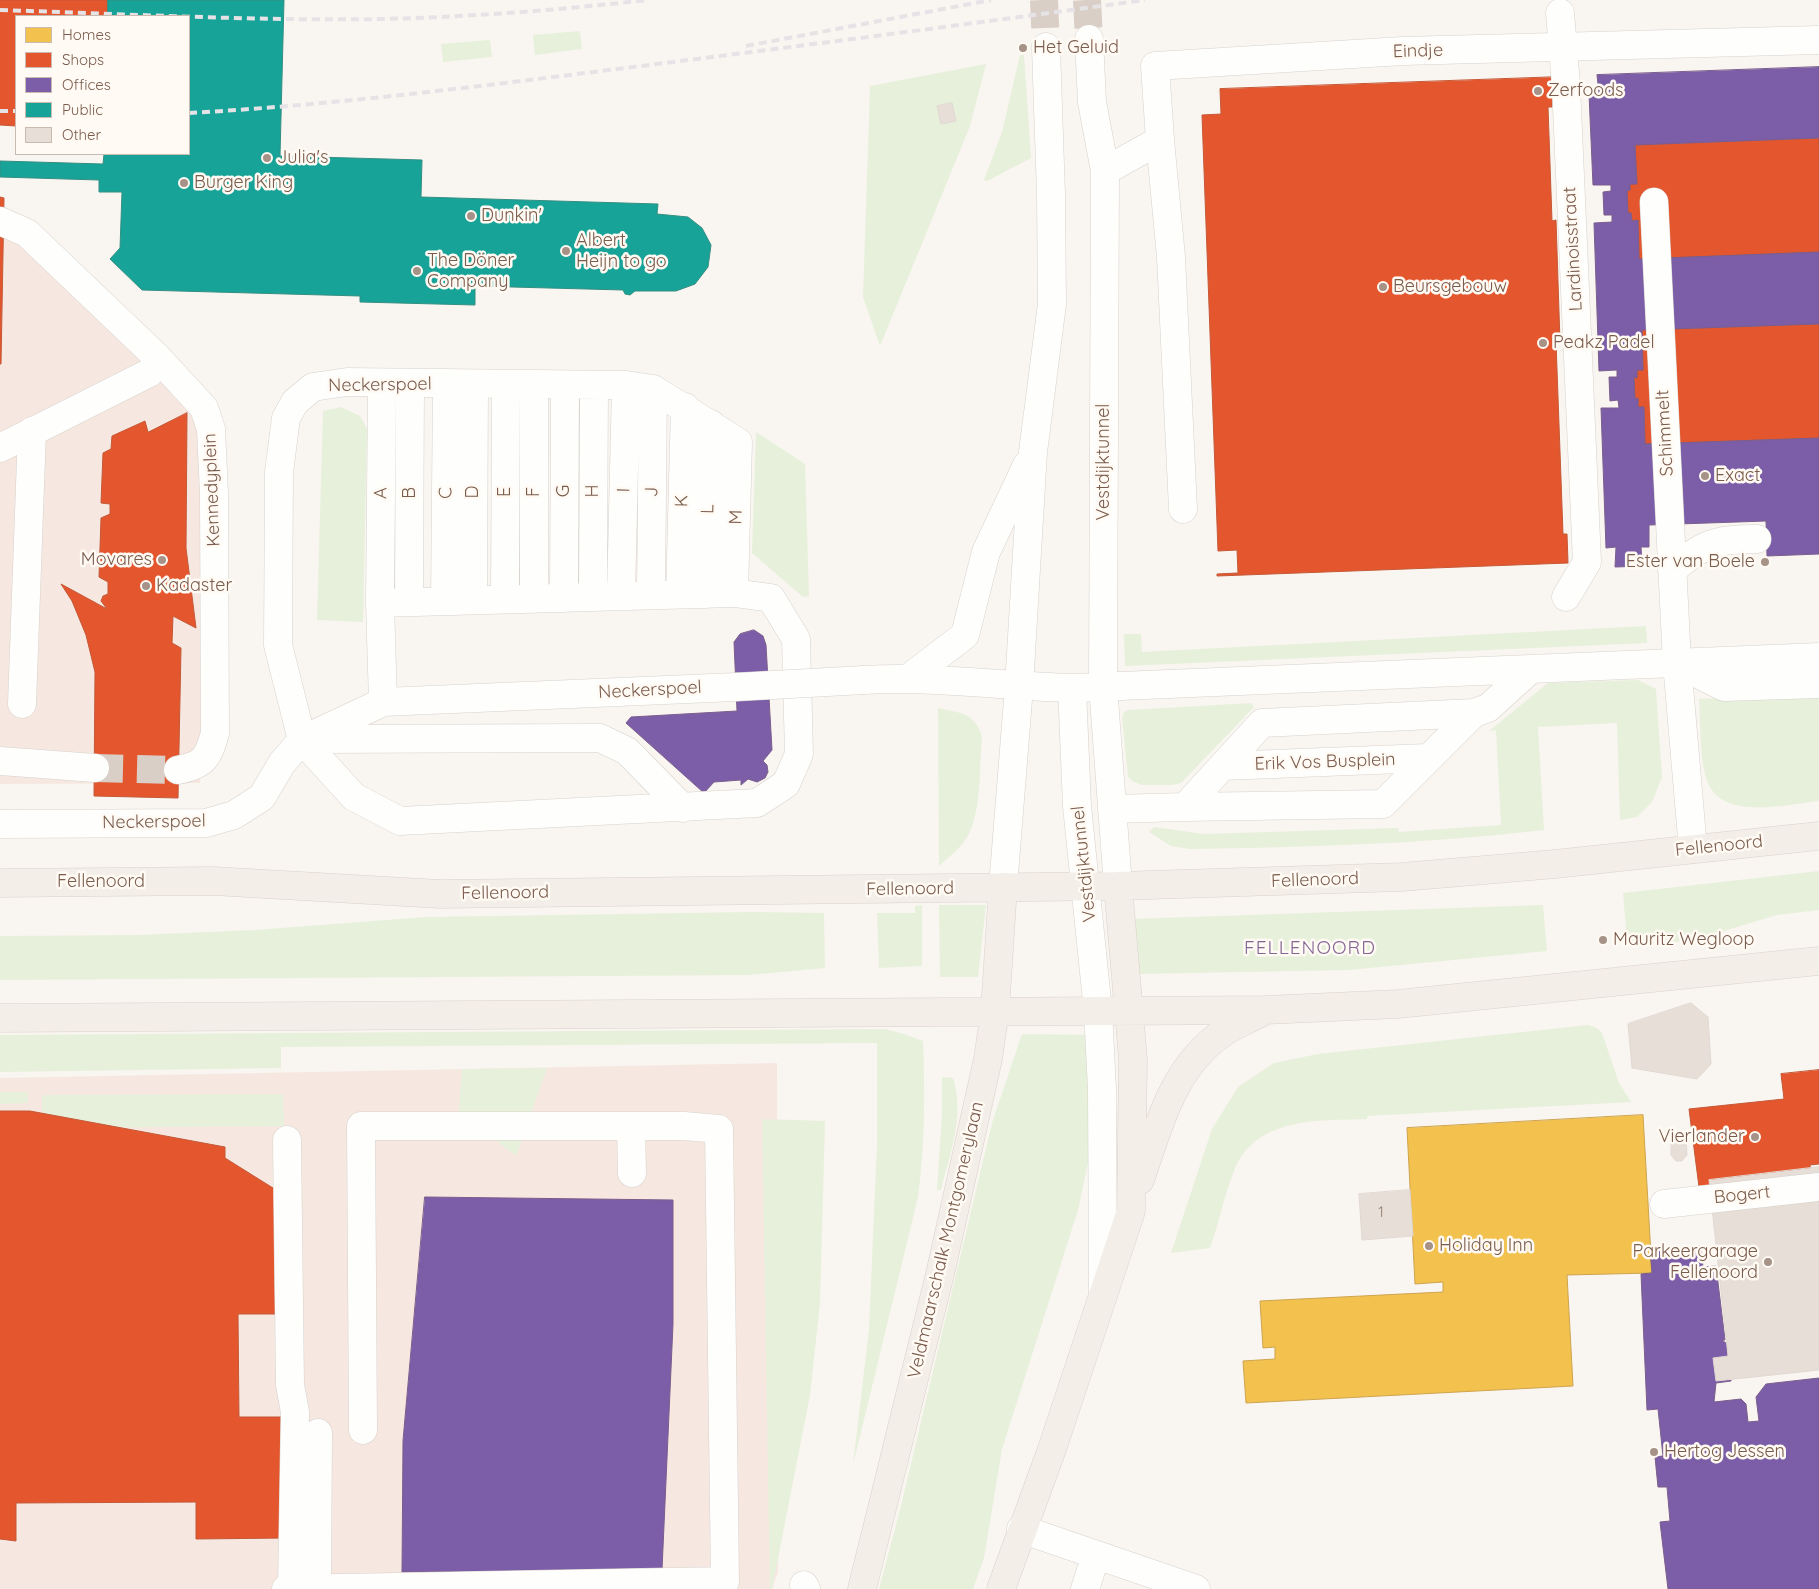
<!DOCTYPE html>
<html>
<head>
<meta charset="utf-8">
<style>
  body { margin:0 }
  #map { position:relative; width:1819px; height:1589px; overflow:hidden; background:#f9f5f0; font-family:Quicksand,sans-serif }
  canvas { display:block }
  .legend { position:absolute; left:15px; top:15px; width:175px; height:140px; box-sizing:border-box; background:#fffaf3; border:1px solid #cabbb1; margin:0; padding:6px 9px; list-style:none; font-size:15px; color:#7a5c4d }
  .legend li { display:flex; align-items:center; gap:10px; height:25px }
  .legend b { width:25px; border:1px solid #cabbb1 }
</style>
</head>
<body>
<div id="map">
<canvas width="1819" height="1589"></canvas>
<ul class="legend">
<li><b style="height:14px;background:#f2c14e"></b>Homes</li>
<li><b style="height:14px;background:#e4572e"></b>Shops</li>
<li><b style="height:14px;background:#7b5ea7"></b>Offices</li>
<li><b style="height:14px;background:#17a398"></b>Public</li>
<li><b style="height:14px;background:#e6ded7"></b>Other</li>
</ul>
</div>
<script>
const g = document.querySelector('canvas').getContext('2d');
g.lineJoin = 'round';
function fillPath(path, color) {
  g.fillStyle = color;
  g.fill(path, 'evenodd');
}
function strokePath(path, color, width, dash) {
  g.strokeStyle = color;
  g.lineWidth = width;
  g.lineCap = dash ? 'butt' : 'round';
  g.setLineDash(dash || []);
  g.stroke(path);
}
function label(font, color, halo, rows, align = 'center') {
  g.font = font + ' Quicksand,sans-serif';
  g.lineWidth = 5;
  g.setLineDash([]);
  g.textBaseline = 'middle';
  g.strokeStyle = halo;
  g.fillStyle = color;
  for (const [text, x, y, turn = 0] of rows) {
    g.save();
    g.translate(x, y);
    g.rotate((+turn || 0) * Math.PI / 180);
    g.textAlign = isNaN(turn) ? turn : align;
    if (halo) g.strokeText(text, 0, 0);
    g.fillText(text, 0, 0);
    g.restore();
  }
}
fillPath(new Path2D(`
  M 0,226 L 197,411 L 206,485 L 200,783 L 0,784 Z
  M 777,1063 L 778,1572 L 772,1589 L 0,1589 L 0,1078 Z`), '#f6e8e1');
fillPath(new Path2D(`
  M 580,31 L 582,49 L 535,55 L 533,35 Z
  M 490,40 L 492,57 L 443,62 L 441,44 Z
  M 1020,55 L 1024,55 L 1031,158 L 987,181 L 984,180 L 1002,132 Z
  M 986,64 L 970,126 L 880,346 L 863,297 L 870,86 Z
  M 341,407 L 360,416 L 367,429 L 363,622 L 317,620 L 323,411 Z
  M 756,432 L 805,464 L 809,596 L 803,597 L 752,553 Z
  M 1646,626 L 1647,643 L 1125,666 L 1124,634 L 1141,634 L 1142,652 Z
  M 1638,680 L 1656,689 L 1662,777 L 1652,802 L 1637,817 L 1620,820 L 1617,723 L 1538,727 L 1544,830 C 1426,844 1308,847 1190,849 L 1171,846 L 1149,832 L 1154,827 L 1204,834 L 1398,828 L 1399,832 L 1501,825 L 1496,730 L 1489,731 L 1548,683 Z
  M 1819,695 L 1819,801 C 1788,804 1724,821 1708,783 C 1699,761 1701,723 1699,699 Z
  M 1251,703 L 1254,707 L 1181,783 L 1172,785 L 1142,785 L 1132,781 L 1128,776 L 1122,718 L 1124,712 L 1128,710 Z
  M 938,708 C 960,713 975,712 982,737 C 979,767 982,806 969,834 C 962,847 950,856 939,866 Z
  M 1819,871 L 1819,910 L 1777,915 L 1700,938 L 1659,945 L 1658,938 L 1627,941 L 1623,893 Z
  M 922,905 L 922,966 L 879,968 L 877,913 L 915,913 L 915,906 Z
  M 939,905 L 986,905 L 978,977 L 940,977 Z
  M 1543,905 L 1547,951 L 1349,970 L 1137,974 L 1131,919 Z
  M 753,912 L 824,913 L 825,968 L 749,975 L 0,980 L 0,936 L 138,935 L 255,930 L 426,917 Z
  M 1588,1025 L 1597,1028 L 1602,1033 L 1619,1083 L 1631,1102 L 1367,1116 L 1367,1119 C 1318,1121 1256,1116 1234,1171 C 1224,1196 1219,1223 1210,1248 L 1171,1253 L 1212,1129 L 1238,1087 L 1274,1063 L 1318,1054 Z
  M 885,1029 L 904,1034 L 923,1041 C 925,1094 925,1144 918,1197 L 853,1465 L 869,1329 L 877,1144 L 877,1043 L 281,1047 L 281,1068 L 0,1072 L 0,1035 Z
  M 1022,1034 L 1094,1035 L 1090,1153 L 1078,1210 L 1002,1449 L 984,1558 L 973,1589 L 879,1589 L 900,1510 L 992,1123 Z
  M 547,1068 L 516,1156 L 459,1111 L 462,1069 Z
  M 942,1077 L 953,1078 C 965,1116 950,1153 941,1190 L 937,1190 L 942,1114 Z
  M 0,1092 L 28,1092 L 28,1103 L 0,1104 Z
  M 283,1094 L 284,1126 L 42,1128 L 42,1095 Z
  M 762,1119 L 825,1121 L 820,1303 L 810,1395 L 772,1589 L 770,1589 Z`), '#e7f0db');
const homes = new Path2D(`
  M 1643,1115 L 1652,1273 L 1567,1275 L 1573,1386 L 1246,1403 L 1243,1361 L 1275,1359 L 1275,1347 L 1263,1348 L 1260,1301 L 1443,1292 L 1443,1282 L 1415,1284 L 1407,1128 Z`);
fillPath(homes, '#f2c14e');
strokePath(homes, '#cea34e', 1);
const shops = new Path2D(`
  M 0,0 L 108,0 L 108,16 L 16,16 L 16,126 L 0,125 Z
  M 1560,77 L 1560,103 L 1552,103 L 1552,107 L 1548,107 L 1552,221 L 1556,220 L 1560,342 L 1556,342 L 1563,534 L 1567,534 L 1568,563 L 1217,576 L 1217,574 L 1238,573 L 1237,550 L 1218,551 L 1202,115 L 1221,114 L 1220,89 Z
  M 1819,138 L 1819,252 L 1639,259 L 1638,220 L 1632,221 L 1631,213 L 1628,213 L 1627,191 L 1630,190 L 1630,184 L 1637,184 L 1635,145 Z
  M 0,197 L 4,198 L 1,364 L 0,364 Z
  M 1819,324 L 1819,438 L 1645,444 L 1644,407 L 1638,407 L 1638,398 L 1635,399 L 1634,377 L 1637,378 L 1637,370 L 1643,370 L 1642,330 Z
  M 187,413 L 186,548 L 196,628 L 173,616 L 172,643 L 181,648 L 178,798 L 94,796 L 95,672 L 86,635 L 72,601 L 61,584 L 107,609 L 101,601 L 103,596 L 108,594 L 108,582 L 99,577 L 101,518 L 110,514 L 110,504 L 101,503 L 103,453 L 111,449 L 112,436 L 145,421 L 148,432 Z
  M 1819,1070 L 1819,1164 L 1810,1165 L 1811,1175 L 1699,1187 L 1689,1109 L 1784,1099 L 1781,1074 Z
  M 0,1111 L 30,1111 L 225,1147 L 225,1158 L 273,1188 L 276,1188 L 283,1314 L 238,1314 L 239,1417 L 284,1417 L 285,1538 L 196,1539 L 196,1502 L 16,1503 L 16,1541 L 0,1539 Z`);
fillPath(shops, '#e4572e');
strokePath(shops, '#c45837', 1);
const offices = new Path2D(`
  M 1819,67 L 1819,138 L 1635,145 L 1637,184 L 1630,184 L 1630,190 L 1627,191 L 1628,213 L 1631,213 L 1632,221 L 1638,220 L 1639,259 L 1819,252 L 1819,324 L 1642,330 L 1643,370 L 1637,370 L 1637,378 L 1634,377 L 1635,399 L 1638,398 L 1638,407 L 1644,407 L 1645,444 L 1819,438 L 1819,554 L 1767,556 L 1766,521 L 1649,525 L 1649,547 L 1641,547 L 1642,563 L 1644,563 L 1644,566 L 1615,567 L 1616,547 L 1606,548 L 1601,408 L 1619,408 L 1618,400 L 1610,401 L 1609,377 L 1617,377 L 1617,370 L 1599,371 L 1594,223 L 1612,222 L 1612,215 L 1604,215 L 1603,192 L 1611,191 L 1611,185 L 1593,185 L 1589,94 L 1599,93 L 1597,75 Z
  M 754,630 L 763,636 L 766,645 L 772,750 L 763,761 L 767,765 L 768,772 L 765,778 L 757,782 L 748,779 L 741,785 L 741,780 L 714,782 L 704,793 L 626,723 L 631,717 L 737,711 L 734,642 L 740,634 Z
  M 425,1197 L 673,1200 L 673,1324 L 662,1570 L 402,1572 L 403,1441 Z
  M 1701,1246 L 1703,1267 L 1716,1266 L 1725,1340 L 1722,1340 L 1727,1344 L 1731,1381 L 1716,1383 L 1714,1402 L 1741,1399 L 1746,1404 L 1748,1422 L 1759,1421 L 1756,1397 L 1766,1384 L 1819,1378 L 1819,1589 L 1668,1589 L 1660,1522 L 1670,1521 L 1667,1487 L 1658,1487 L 1655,1457 L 1663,1456 L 1658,1409 L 1647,1410 L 1641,1274 L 1652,1273 L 1650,1251 Z`);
fillPath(offices, '#7b5ea7');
strokePath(offices, '#7b5d8c', 1);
const public = new Path2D(`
  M 108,0 L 284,0 L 280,156 L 422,160 L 421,197 L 658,204 L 657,214 L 688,217 L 702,228 L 711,245 L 708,267 L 695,284 L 676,291 L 635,291 L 630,295 L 625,294 L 623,290 L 475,286 L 475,305 L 360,302 L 360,296 L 142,290 L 110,259 L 120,248 L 122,192 L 99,192 L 99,180 L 0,177 L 0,161 L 103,164 L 104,154 L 189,154 L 189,16 L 108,16 Z`);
fillPath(public, '#17a398');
strokePath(public, '#358e82', 1);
const building = new Path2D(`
  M 952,103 L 956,121 L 941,124 L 937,106 Z
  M 1691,1003 L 1708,1017 L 1711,1064 L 1697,1079 L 1632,1068 L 1628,1024 Z
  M 1686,1136 L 1687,1155 L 1682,1161 L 1676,1161 L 1671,1155 L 1671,1142 L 1676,1137 Z
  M 1819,1167 L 1819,1370 L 1716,1381 L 1713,1358 L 1728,1356 L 1709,1180 Z
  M 1410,1190 L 1413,1236 L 1362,1240 L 1359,1194 Z`);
fillPath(building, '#e6ded7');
strokePath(building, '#e2d8d2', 1);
strokePath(new Path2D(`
  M 1044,0 L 1046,47
  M 1087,0 L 1089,39
  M 95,768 L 178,770`), '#d9cfc7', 28, [28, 14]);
const minor = new Path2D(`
  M 1560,13 L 1566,85 L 1587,562 L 1566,597
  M 1089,39 L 1092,102 L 1105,171 L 1103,686 L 1118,886
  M 1160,140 L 1171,257 L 1183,509
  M 1105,171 L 1160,140 L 1155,66 L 1403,51 L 1819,40
  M 1654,202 L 1677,663 L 1693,849
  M 0,221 L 27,233 L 158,358 L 204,408 L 211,429 L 214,493 L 215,733 C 208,758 204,765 178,770
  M 382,384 L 380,603 L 383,702
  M 0,448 L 149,373
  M 1672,570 C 1705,543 1714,539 1757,539
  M 680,594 L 685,407
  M 706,594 L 711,424
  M 651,595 L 653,389
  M 621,596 L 626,385
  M 593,597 L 594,385
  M 564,598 L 565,385
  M 505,599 L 506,385
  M 534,599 L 534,385
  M 473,600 L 474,385
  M 445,601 L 447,384
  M 409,602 L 410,384
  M 380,603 L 734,593 L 771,598 L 796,639 L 799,754 L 786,784 L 757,803 L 400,821 L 354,797 L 302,740 L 278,645 L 279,472 L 286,418 L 295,402 L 313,387 L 347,382 L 626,385 L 653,389 L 738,442 L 734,593
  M 1678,664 L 1724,687 L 1819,684
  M 910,677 L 965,635 L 986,552 L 1027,465
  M 864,680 C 933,676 1002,686 1072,688 L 1819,657
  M 1072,688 L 1077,806 L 1098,1011 L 1102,1089 L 1103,1290
  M 22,704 L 32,431
  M 311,739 L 600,738 L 627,751 L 683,808
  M 0,761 L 95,768
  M 1223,766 L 1427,758
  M 1185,807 L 1383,804 L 1474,713
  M 1112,809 L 1185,807 L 1262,723 L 1474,713 L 1488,708 L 1531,669
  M 0,824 L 206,823 L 234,815 L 262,797 L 282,763 L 302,740 L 383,702 L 736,687
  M 1003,887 L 1019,687 L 1033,452 L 1052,304 L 1051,195 L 1046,47
  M 631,1126 L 632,1173
  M 287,1140 L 290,1385 L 295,1412 L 292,1589
  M 1664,1204 L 1819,1187
  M 363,1430 L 361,1126 L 684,1126 L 719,1129 L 725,1581 L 722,1589
  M 1021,1529 L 1196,1589
  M 804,1585 L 806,1589
  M 286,1589 L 725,1581
  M 317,1589 L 318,1433
  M 1085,1589 L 1096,1555`);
const major = new Path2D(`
  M 0,883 L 213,881 L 440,894 L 1118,886 L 1402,877 L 1555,864 L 1819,836
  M 0,1018 L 1265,1010 L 1398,1004 L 1819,961
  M 1140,1180 C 1159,1125 1173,1066 1224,1032 C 1236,1024 1250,1019 1262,1012
  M 862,1589 L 940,1274 L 988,1059 L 995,1011 L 1003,887
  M 1001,1589 L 1052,1449 L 1131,1211 L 1133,1059 L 1118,886`);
strokePath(minor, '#d7d1cb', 29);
strokePath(major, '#dad1cc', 29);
strokePath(minor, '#fefefd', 28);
strokePath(major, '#f3eee8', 28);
strokePath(new Path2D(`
  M 0,10 C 127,14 255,21 382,19 C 471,17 559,10 647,0
  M 746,46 L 991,0
  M 0,111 L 16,111
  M 189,113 C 333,105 474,87 617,69 C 793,47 969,24 1145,0`), '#e6e3e7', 4, [8, 5]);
const minorBridge = new Path2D(`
  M 736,687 L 864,680`);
strokePath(minorBridge, '#d7d1cb', 29, []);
strokePath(minorBridge, '#fefefd', 28);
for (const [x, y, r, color] of [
  [1023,48,5,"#a69286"],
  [1538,91,5,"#a69286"],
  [267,158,5,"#a69286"],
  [184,183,5,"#a69286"],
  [471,216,5,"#a69286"],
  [566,251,5,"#a69286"],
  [417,271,5,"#a69286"],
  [1383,287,5,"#a69286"],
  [1543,343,5,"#a69286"],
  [1705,476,5,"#a69286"],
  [162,560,5,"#a69286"],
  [1765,562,5,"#a69286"],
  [146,586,5,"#a69286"],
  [1603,940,5,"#a69286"],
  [1755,1137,5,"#a69286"],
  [1429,1246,5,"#a69286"],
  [1768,1262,5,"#a69286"],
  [1654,1452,5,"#a69286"]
]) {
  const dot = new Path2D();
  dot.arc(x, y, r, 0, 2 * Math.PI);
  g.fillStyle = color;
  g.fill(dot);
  strokePath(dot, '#fffaf3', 2);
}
label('15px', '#977e72', null, [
  ["1",1381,1212]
]);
label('18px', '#7a5c4d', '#fffaf3', [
  ["Het Geluid",1033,48],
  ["Zerfoods",1548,91],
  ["Julia's",277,158],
  ["Burger King",194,183],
  ["Dunkin'",481,216],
  ["Albert",576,241],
  ["Heijn to go",576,262],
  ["The Döner",427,261],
  ["Company",427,282],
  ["Beursgebouw",1393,287],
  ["Peakz Padel",1553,343],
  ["Exact",1715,476],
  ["Movares",152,560,"right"],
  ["Ester van Boele",1755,562,"right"],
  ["Kadaster",156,586],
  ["Mauritz Wegloop",1613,940],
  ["Vierlander",1745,1137,"right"],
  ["Holiday Inn",1439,1246],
  ["Parkeergarage",1758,1252,"right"],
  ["Fellenoord",1758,1273,"right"],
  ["Hertog Jessen",1664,1452]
], 'left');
label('18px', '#7a5c4d', '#fffaf3', [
  ["Eindje",1418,51,-2],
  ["Lardinoisstraat",1573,249,-93],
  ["Neckerspoel",380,385,-1],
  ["Schimmelt",1665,433,-93],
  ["Vestdijktunnel",1104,462,-90],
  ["Kennedyplein",212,490,-92],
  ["I",624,490,-88],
  ["G",564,491,-90],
  ["H",593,491,-90],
  ["D",473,492,-90],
  ["E",505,492,-90],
  ["F",534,492,-90],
  ["J",652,492,-89],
  ["A",381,493,-89],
  ["B",410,493,-90],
  ["C",446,493,-89],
  ["K",682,501,-89],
  ["L",708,509,-89],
  ["M",736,517,-88],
  ["Neckerspoel",650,690,-3],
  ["Erik Vos Busplein",1325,762,-2],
  ["Neckerspoel",154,822,-1],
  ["Fellenoord",1719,846,-6],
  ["Vestdijktunnel",1084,864,-96],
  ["Fellenoord",1315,880,-2],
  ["Fellenoord",101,882],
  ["Fellenoord",910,889,-1],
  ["Fellenoord",505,893,-1],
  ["Bogert",1742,1195,-6],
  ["Veldmaarschalk Montgomerylaan",946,1240,-77]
]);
g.letterSpacing = '1px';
label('19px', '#846695', '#fffaf3', [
  ["FELLENOORD",1310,948]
]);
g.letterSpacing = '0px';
</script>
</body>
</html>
